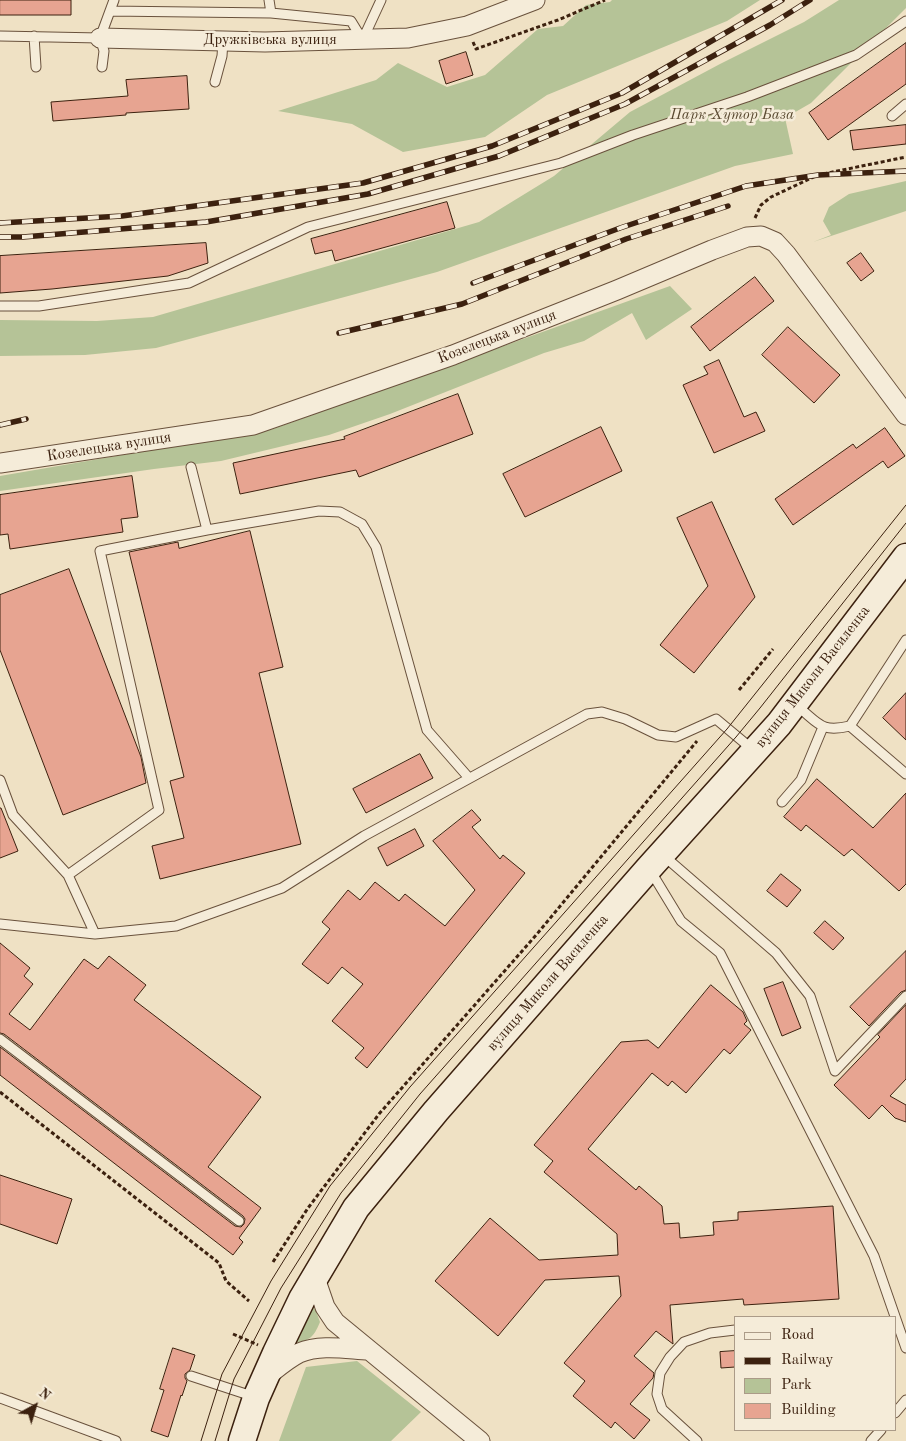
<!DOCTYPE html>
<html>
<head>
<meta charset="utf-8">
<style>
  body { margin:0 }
  #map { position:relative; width:906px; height:1441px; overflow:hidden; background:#efe1c4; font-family:"Old Standard TT",serif }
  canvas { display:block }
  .legend { position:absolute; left:734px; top:1316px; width:162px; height:115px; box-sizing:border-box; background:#f5ecd9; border:1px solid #ab9b88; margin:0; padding:6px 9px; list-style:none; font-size:15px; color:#3c210f }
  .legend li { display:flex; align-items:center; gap:10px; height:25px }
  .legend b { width:25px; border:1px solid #ab9b88 }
  .north { position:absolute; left:10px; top:1381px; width:50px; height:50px; -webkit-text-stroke:4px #f5ecd9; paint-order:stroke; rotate:39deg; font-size:14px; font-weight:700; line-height:20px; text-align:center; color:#3c210f }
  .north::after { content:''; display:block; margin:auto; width:18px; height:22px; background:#3c210f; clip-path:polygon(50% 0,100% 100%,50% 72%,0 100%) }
</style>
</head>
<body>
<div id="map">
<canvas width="906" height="1441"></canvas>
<ul class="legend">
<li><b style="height:6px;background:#f5ecd9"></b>Road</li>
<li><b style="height:6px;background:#3c210f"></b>Railway</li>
<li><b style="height:14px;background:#b5c397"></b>Park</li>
<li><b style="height:14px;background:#e7a491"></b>Building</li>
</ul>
<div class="north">N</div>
</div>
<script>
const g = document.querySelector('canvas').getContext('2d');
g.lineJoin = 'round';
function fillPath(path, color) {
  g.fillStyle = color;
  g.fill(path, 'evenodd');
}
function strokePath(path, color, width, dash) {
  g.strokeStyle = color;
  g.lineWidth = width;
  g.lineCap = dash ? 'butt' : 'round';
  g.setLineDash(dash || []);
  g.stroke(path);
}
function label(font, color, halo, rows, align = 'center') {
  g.font = font + ' "Old Standard TT",serif';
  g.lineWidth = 5;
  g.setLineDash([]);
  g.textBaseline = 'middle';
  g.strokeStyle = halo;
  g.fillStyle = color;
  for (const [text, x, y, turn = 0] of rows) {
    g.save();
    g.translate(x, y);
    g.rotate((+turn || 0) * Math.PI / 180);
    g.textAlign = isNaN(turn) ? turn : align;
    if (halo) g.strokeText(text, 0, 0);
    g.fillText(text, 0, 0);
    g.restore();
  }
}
fillPath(new Path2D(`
  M 612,0 L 760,0 L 727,21 L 547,95 L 485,137 L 403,152 L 352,124 L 278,111 L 376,80 L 398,63 L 447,87 L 485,75 L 538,29 L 563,26 L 586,5 L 610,2 Z
  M 839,0 L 906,0 L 906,8 L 811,103 L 785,118 L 793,154 L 735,166 L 437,272 L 156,348 L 85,355 L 0,356 L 0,320 L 97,321 L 153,317 L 479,222 L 554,176 L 630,112 L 720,64 L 804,22 Z
  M 906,181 L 906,211 L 813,242 L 831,235 L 823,221 L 829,207 L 849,194 Z
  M 670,286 L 692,309 L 646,340 L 632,313 L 584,341 L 544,353 L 390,414 L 329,435 L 221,461 L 154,469 L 0,491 L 0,476 L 273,429 Z
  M 310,1304 L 316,1311 L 320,1322 C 313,1339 309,1341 291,1343 Z
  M 357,1361 L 421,1412 L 391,1441 L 279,1441 L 306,1367 Z`), '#b5c397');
const building = new Path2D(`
  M 0,0 L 71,0 L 71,15 L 0,15 Z
  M 906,43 L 906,84 L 828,140 L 809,113 Z
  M 466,52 L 473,75 L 446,84 L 439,61 Z
  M 187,76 L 189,109 L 126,113 L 126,115 L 53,121 L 51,102 L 128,96 L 126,80 Z
  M 906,125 L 906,144 L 853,150 L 850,131 Z
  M 447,202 L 455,228 L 335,261 L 332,250 L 315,254 L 311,239 Z
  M 206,243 L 208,263 L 168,276 L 52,289 L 0,293 L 0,256 Z
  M 861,253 L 874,271 L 861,281 L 847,263 Z
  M 755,277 L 774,301 L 710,351 L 691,327 Z
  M 788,327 L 840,375 L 814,403 L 762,355 Z
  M 719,360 L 744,417 L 756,412 L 765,431 L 714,453 L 683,385 L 708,374 L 704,367 Z
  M 458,394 L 473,434 L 359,477 L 356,470 L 240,494 L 233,463 L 345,439 L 344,437 Z
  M 601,427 L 622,471 L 525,517 L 503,474 Z
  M 885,428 L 905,456 L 888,468 L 883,461 L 793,525 L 775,499 L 853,444 L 856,448 Z
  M 132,476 L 138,517 L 121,519 L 123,532 L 10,549 L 8,534 L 0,535 L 0,495 Z
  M 712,502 L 755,597 L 694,673 L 660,645 L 708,586 L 677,518 Z
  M 250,531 L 283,667 L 259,673 L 301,844 L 160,879 L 152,846 L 184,838 L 170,781 L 184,777 L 129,552 L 178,542 L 179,548 Z
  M 69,569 L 141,757 L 146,783 L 63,815 L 0,650 L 0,595 Z
  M 906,693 L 906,740 L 883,718 Z
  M 420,754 L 433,778 L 366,813 L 353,789 Z
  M 817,779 L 873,828 L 906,793 L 906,884 L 899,891 L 852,849 L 844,856 L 806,825 L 801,831 L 784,817 Z
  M 0,808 L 1,808 L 18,851 L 0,858 Z
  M 472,810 L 481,820 L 472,827 L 500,859 L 503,855 L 525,873 L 367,1068 L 355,1058 L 364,1048 L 332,1021 L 363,984 L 342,967 L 328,984 L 302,964 L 330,929 L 322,922 L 348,890 L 360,900 L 375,882 L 399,901 L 405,894 L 445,926 L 475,890 L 433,841 Z
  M 415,829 L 424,846 L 387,866 L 378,848 Z
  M 781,874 L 801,890 L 787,907 L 767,891 Z
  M 825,921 L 844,938 L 833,950 L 814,933 Z
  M 0,943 L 30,968 L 24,976 L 33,984 L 9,1014 L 30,1030 L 84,959 L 98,969 L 109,956 L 146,985 L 134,1000 L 261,1097 L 208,1167 L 261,1208 L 239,1238 L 243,1242 L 233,1255 L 0,1075 L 0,1047 L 235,1226 L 241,1227 L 244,1224 L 245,1219 L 243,1216 L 4,1034 L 0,1033 Z
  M 906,951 L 906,990 L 901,992 L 869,1026 L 850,1007 Z
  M 783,982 L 801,1028 L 782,1036 L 764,989 Z
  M 711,985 L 743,1012 L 747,1021 L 744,1024 L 751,1030 L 730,1054 L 724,1049 L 686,1093 L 672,1081 L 668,1086 L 652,1073 L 588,1149 L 636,1190 L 639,1186 L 662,1206 L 664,1224 L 679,1223 L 680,1238 L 714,1235 L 713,1222 L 738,1220 L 738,1212 L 833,1206 L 839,1299 L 744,1305 L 743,1299 L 670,1305 L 673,1344 L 656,1331 L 634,1356 L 654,1373 L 653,1378 L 630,1404 L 650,1420 L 634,1439 L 615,1422 L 611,1428 L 573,1396 L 585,1381 L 564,1363 L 621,1296 L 619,1276 L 545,1280 L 498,1336 L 435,1281 L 490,1218 L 539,1260 L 618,1255 L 617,1234 L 544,1172 L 553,1161 L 534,1145 L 621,1042 L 648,1040 L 658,1048 Z
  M 906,1005 L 906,1079 L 890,1096 L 906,1105 L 906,1122 L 895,1118 L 882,1105 L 869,1119 L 834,1085 L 880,1037 L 878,1035 Z
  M 0,1175 L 72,1199 L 57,1244 L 0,1224 Z
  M 173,1348 L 195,1355 L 190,1370 L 185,1374 L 185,1378 L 187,1381 L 182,1396 L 181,1395 L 168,1437 L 151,1431 L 164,1390 L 160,1389 Z
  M 735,1351 L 735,1367 L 721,1368 L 720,1352 Z`);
fillPath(building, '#e7a491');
strokePath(building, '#3c210f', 1);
const service = new Path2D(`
  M 269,0 L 271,13
  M 110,11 L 271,13 L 351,21 L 362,39
  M 0,36 L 100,38
  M 34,36 L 36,67
  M 363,39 L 381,0
  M 102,67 L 104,51 L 100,38 L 114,0
  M 215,82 L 222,56 L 223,41
  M 892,116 L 906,104
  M 0,306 L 39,306 L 189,283 L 308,227 L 561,163 L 633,135 L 747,97 L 856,55 L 906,21
  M 191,467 L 207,530
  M 797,706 C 819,723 820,733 850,726 L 906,640
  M 850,726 L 906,774
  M 0,780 L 13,815 L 68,875 L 95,934
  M 782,802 L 801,780 L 823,727
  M 664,856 L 776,953 L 810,996 L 835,1071 L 906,996
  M 650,870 L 681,921 L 720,953 L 874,1256 L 906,1348
  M 68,875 L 159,810 L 100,551 L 207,530 L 319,511 L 340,512 L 362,524 L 376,547 L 427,730 L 469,778
  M 0,924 L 95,934 L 176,926 L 282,888 L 364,836 L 587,714 L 602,712 L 625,719 L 658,735 L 676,737 L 716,719 L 752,749
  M 0,1039 L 239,1221
  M 191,1376 L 255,1397
  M 0,1398 L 116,1441
  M 895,1413 L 906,1400
  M 697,1441 L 662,1409 L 657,1394 L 660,1373 L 670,1357 L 684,1342 L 710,1333 L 735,1330
  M 871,1441 L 881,1430`);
const minor = new Path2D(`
  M 100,38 L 265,42 L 408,38 L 467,26 L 535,0
  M 0,463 L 253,425 L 453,355 L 617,290 L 712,250 L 747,237 L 761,236 L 775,242 L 786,254 L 906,415
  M 315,1278 L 325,1307 L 335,1322 L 480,1441
  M 267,1376 C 277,1368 287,1359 299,1353 C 321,1344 346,1349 369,1350`);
const secondary = new Path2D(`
  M 242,1441 L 256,1398 L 276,1353 L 302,1299 L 356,1208 L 436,1111 L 649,868 L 779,724 L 906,557`);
strokePath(service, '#69513c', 11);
strokePath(minor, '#69513c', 21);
strokePath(secondary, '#3c210f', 29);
strokePath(new Path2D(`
  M 473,42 L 476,49 L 558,20 L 605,0
  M 755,218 L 761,205 L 771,197 L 818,175 L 906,157
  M 739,690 L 773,649
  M 0,1092 L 219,1263 L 226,1281 L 249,1301
  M 273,1262 L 308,1208 L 379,1114 L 537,934 L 697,741
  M 233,1334 L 258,1345`), '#3c210f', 3, [4, 2.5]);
strokePath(service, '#f5ecd9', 9);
strokePath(minor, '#f5ecd9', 19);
strokePath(secondary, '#f5ecd9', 26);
strokePath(new Path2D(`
  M 201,1441 L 222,1374 L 271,1281 L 330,1186 L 410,1087 L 727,729 L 906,505
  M 215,1441 L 234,1379 L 281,1288 L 341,1193 L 420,1094 L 736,737 L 760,708 L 906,523`), '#3c210f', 1);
const rail = new Path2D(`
  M 0,223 L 122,216 L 363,183 L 492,146 L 622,93 L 782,0
  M 0,237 L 23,237 L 206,222 L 368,194 L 499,156 L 625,104 L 770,25 L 810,0
  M 473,283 L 620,228 L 746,186 L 818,175 L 906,171
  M 339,333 L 462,304 L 626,239 L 728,206
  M 0,425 L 26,419`);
strokePath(rail, '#3c210f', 5.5);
strokePath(rail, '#f5ecd9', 4, [11]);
label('15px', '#3c210f', '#f5ecd9', [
  ["Дружківська вулиця",270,40],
  ["Козелецька вулиця",497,337,-21],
  ["Козелецька вулиця",109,447,-9],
  ["вулиця Миколи Василенка",813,677,-52],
  ["вулиця Миколи Василенка",548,983,-49]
]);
label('italic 15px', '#5a4a31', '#f5ecd9', [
  ["Парк Хутор База",732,115]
]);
</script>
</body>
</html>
